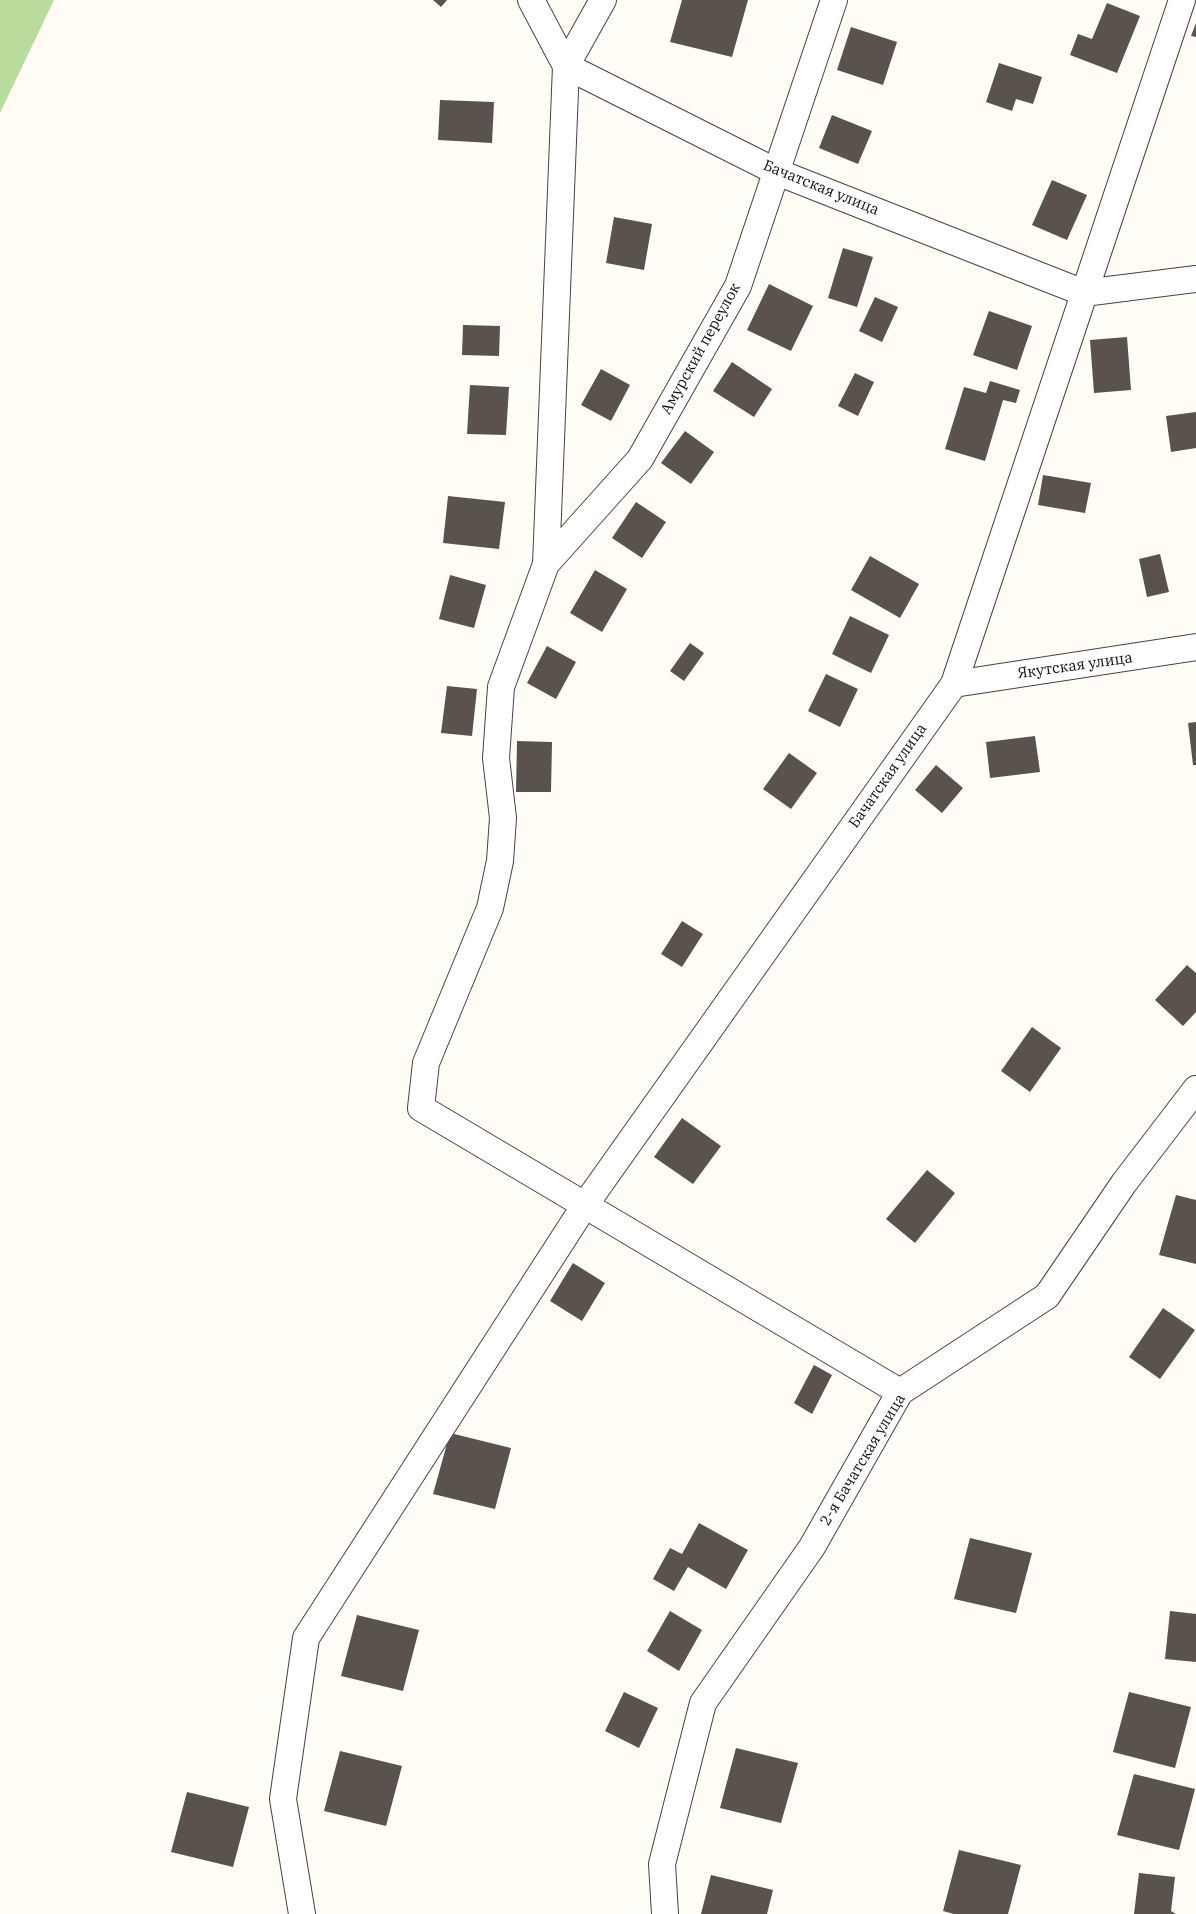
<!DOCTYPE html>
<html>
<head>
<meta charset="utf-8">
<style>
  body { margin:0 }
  canvas { display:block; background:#fffdf5 }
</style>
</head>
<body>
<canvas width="1196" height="1914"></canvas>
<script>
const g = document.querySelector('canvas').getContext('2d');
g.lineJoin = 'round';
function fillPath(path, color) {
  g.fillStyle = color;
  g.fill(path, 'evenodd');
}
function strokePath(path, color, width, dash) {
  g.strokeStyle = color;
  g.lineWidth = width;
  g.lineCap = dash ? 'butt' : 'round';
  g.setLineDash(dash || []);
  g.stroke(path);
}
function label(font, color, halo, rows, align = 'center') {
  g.font = font + ' "IBM Plex Serif",serif';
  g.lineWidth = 6;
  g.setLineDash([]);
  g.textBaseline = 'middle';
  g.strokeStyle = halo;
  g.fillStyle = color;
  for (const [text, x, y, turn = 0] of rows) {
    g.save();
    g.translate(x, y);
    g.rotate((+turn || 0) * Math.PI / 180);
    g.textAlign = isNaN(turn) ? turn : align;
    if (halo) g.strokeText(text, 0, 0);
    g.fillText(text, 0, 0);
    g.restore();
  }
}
fillPath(new Path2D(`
  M 0,0 L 54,0 L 0,113 Z`), '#b9dc9c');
fillPath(new Path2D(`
  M 433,0 L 447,0 L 441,7 Z
  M 682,0 L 748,0 L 732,57 L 670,42 Z
  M 1107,3 L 1140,16 L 1117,73 L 1070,55 L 1078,34 L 1092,39 Z
  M 1196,23 L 1196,37 L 1191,36 Z
  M 851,27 L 897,42 L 883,85 L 837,70 Z
  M 999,63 L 1042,77 L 1033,104 L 1016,99 L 1012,111 L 986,102 Z
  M 440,100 L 494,102 L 492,143 L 438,140 Z
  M 832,115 L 872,131 L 858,164 L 819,148 Z
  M 1052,180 L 1087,195 L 1067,240 L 1032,225 Z
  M 614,217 L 652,224 L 644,270 L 606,263 Z
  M 843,248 L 873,257 L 857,307 L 828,298 Z
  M 769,284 L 813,306 L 791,351 L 747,330 Z
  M 875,297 L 898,307 L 882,342 L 859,331 Z
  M 989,311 L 1032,326 L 1017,370 L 973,355 Z
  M 463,325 L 500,326 L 499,356 L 462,355 Z
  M 1127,337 L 1131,390 L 1094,393 L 1090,340 Z
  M 732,362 L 772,389 L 754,417 L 713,391 Z
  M 601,369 L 630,385 L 611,421 L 581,405 Z
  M 855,373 L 874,382 L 858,416 L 838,406 Z
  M 990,381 L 1020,390 L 1016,403 L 1003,400 L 985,461 L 945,449 L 964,387 L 986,393 Z
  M 470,385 L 509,387 L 506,435 L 467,434 Z
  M 1196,412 L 1196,448 L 1171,452 L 1166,416 Z
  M 685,431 L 714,452 L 691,484 L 661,463 Z
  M 1043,475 L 1091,483 L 1085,513 L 1038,505 Z
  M 448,496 L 505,502 L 499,549 L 443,543 Z
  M 636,502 L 666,522 L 642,558 L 612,538 Z
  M 1160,554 L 1169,592 L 1147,597 L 1139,559 Z
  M 870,556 L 919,584 L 900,618 L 851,590 Z
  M 595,570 L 627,589 L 602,632 L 570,613 Z
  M 450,575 L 486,585 L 474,628 L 439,619 Z
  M 850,616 L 889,635 L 871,673 L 832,654 Z
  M 690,643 L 704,653 L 684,681 L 670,671 Z
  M 547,646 L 576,662 L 556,699 L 527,683 Z
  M 826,674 L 858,689 L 840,727 L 808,711 Z
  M 447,686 L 477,689 L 472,736 L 441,733 Z
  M 1196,722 L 1196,765 L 1193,765 L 1188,723 Z
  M 1035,736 L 1040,772 L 990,778 L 986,742 Z
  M 517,741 L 552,742 L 551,792 L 516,792 Z
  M 789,753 L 817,773 L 791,809 L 763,789 Z
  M 936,765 L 963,788 L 942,813 L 915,790 Z
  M 682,921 L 703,934 L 682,967 L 661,954 Z
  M 1187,965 L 1196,973 L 1196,1012 L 1183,1026 L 1155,1000 Z
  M 1032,1027 L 1061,1048 L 1030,1092 L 1001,1071 Z
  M 682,1118 L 721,1146 L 693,1184 L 654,1157 Z
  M 927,1170 L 955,1193 L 915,1243 L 886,1219 Z
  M 1176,1195 L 1196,1200 L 1196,1264 L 1159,1255 Z
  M 573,1263 L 605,1283 L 582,1321 L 550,1301 Z
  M 1163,1308 L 1195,1330 L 1160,1379 L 1129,1357 Z
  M 814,1365 L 832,1375 L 812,1414 L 794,1403 Z
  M 450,1433 L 511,1448 L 495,1509 L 433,1494 Z
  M 699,1523 L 748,1550 L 726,1589 L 688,1567 L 674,1591 L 653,1579 L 670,1548 L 682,1554 Z
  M 970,1538 L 1032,1553 L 1016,1613 L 954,1599 Z
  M 670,1611 L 702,1630 L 679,1671 L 647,1651 Z
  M 1170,1611 L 1196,1614 L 1196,1662 L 1165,1659 Z
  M 357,1615 L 419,1630 L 403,1691 L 341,1676 Z
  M 624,1692 L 658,1708 L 639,1748 L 605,1731 Z
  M 1129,1692 L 1191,1707 L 1175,1768 L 1113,1752 Z
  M 736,1748 L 798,1763 L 781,1823 L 720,1808 Z
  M 340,1751 L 402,1766 L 386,1826 L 324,1811 Z
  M 1134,1774 L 1195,1789 L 1179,1850 L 1117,1835 Z
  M 187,1792 L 249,1807 L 233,1867 L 171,1852 Z
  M 959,1850 L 1021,1865 L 1008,1914 L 954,1914 L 943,1911 Z
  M 1139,1873 L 1175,1877 L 1171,1911 L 1176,1914 L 1134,1914 Z
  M 711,1875 L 773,1890 L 767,1914 L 701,1914 Z`), '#5a524d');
const minor = new Path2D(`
  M 531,0 L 566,66 L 546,564 L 501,687 L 496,758 L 503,818 L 500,861 L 490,908 L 426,1063 L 421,1108 L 900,1392
  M 566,66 L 777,172 L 1084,293 L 1196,279
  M 566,66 L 603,0
  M 546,564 L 640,459 L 738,286 L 834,0
  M 954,684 L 1196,647
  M 302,1914 L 283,1799 L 306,1638 L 585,1205 L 954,684 L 1182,0
  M 665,1914 L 662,1864 L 703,1703 L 812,1547 L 900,1392 L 1047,1296 L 1124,1183 L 1196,1089`);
strokePath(minor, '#444', 28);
strokePath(minor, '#fff', 26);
label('15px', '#111', '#fff', [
  ["Бачатская улица",821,188,22],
  ["Амурский переулок",701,349,-61],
  ["Якутская улица",1075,666,-8],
  ["Бачатская улица",888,776,-55],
  ["2-я Бачатская улица",863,1460,-59]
]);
</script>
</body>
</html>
